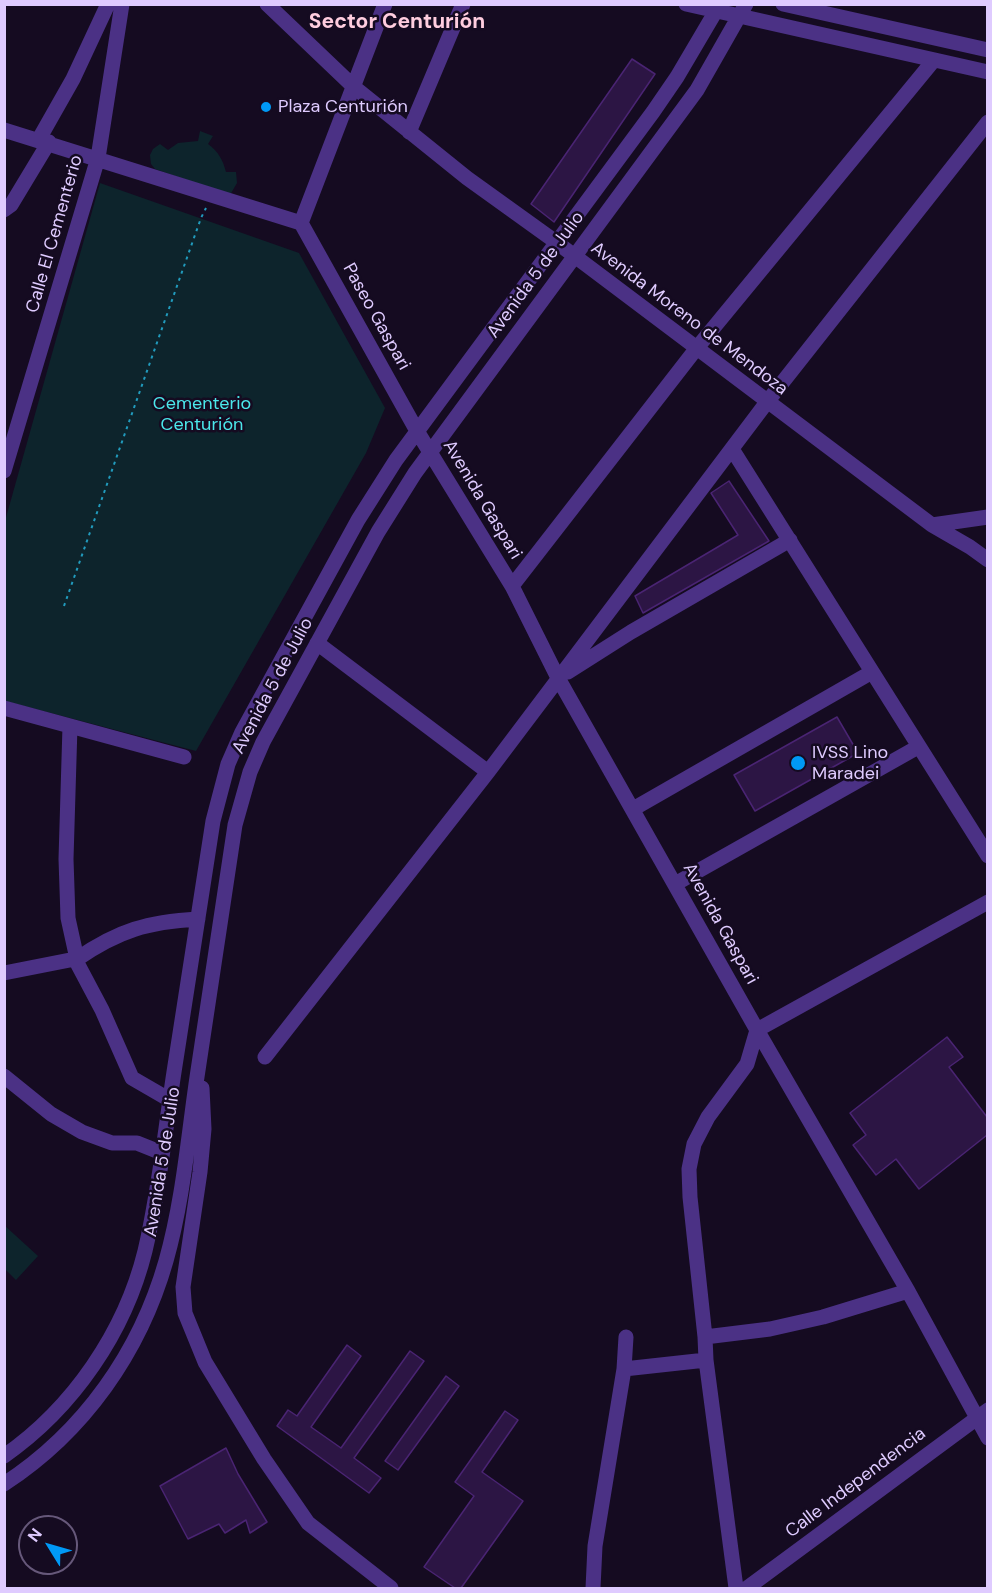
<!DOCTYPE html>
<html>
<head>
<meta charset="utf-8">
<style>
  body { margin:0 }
  #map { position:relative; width:992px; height:1593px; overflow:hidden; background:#150b21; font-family:"DM Sans",sans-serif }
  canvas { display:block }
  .frame { position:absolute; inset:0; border:6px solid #dfcbff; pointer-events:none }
  .north { position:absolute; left:18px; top:1515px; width:60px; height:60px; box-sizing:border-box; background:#150b21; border:2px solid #66587a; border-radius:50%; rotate:307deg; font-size:16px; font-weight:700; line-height:24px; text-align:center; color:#dfcbff }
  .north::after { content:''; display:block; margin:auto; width:21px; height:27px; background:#0099f6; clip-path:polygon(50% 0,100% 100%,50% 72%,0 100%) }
</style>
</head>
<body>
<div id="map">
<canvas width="992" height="1593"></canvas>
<div class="frame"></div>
<div class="north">N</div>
</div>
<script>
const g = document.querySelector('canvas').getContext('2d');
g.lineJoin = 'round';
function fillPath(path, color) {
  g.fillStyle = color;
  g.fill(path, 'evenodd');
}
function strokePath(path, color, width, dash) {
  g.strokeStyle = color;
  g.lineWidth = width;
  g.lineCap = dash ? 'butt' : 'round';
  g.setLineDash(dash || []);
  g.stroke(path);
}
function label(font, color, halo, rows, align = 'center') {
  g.font = font + ' "DM Sans",sans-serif';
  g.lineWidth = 5;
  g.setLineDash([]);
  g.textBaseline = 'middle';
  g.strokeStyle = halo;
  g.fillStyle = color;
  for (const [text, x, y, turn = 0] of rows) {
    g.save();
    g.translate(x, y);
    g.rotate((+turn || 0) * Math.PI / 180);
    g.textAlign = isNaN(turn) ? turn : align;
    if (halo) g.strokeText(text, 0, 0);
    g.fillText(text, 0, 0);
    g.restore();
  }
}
fillPath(new Path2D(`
  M 200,131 L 213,136 L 208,144 C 218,151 223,160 226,172 L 236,172 L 237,183 L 230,195 L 155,169 L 151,164 L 150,155 L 153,149 L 160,144 L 168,150 L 178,143 L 198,141 Z
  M 100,183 L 299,253 L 385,408 L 366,453 L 196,751 L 5,701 L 5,521 Z
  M 4,1225 L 38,1256 L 16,1280 L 5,1269 Z`), '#0d242c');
const building = new Path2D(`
  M 632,59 L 655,74 L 554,222 L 531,204 Z
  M 729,481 L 769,541 L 643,613 L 635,596 L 738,535 L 711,493 Z
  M 837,717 L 858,753 L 755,811 L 734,775 Z
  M 947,1037 L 963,1057 L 949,1067 L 987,1117 L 987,1135 L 919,1189 L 896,1159 L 876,1175 L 853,1145 L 866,1135 L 850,1113 Z
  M 347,1345 L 361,1356 L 311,1427 L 341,1448 L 410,1351 L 424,1361 L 354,1458 L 381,1478 L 369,1493 L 277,1426 L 288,1410 L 297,1416 Z
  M 446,1376 L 459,1386 L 398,1470 L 385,1461 Z
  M 505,1411 L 518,1420 L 482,1472 L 523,1501 L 461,1588 L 455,1588 L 424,1567 L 474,1496 L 455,1482 Z
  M 226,1448 L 238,1474 L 267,1522 L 250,1533 L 246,1520 L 225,1533 L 219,1524 L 188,1539 L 160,1486 Z`);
fillPath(building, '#2c1544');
strokePath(building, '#4a2473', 1.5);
strokePath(new Path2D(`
  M 64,606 L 201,218 L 206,208`), '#219bbd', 2, [3, 4.5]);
strokePath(new Path2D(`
  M 267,4 L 354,87 L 467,178 L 556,242 L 932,525 L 970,547 L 988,560
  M 686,4 L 988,72
  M 783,4 L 988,50
  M 4,130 L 301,223
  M 409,132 L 463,4
  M 39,139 L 73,79 L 108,4
  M 4,210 L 11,205 L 49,142
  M 301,223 L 417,431 L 512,586 L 558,678 L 757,1030 L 908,1291 L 988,1438
  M 301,223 L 385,4
  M 732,449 L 988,856
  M 4,471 L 98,158 L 122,4
  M 932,525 L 988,517
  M 512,586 L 696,349 L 934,60
  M 317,643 L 488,772
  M 568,672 L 631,632 L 790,540
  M 4,708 L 184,757
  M 70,726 L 66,859 L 68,918 L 77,959 L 75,959 L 102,1010 L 132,1078 L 170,1100
  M 633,809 L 872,672
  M 675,884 L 918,747
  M 77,959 C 119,930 148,922 198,919
  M 4,973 L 75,959
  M 265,1057 L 488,772 L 767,402 L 988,122
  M 4,1076 L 51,1114 L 82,1132 L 112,1143 L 137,1143 L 162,1153
  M 202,1088 L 204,1129 L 200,1172 L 183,1287 L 185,1313 L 205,1362 L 264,1459 L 308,1523 L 391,1588
  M 705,1337 L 770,1329 L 823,1317 L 908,1291
  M 624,1369 L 626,1337
  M 4,1456 C 73,1408 125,1332 145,1251 C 159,1192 165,1131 174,1072 C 187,988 200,905 213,821 L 228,764 L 242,732 L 358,520 L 396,460 L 653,112 L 677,77 L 720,4
  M 4,1484 C 84,1432 140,1352 166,1261 C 183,1201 188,1138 197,1077 C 209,993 223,909 235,825 L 250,772 L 263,742 L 378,532 L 415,473 L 697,90 L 746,4
  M 593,1588 L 595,1546 L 624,1369 L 706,1360
  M 736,1588 L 706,1360 L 705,1337 L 690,1197 L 689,1169 L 694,1144 L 708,1117 L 747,1064 L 757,1030 L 988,902
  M 747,1588 L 988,1410`), '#4b3185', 15);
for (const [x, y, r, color] of [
  [266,107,6,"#0099f6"],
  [798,763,8,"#0099f6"]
]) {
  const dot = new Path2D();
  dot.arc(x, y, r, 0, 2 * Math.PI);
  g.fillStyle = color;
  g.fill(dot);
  strokePath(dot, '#150b21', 2);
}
label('18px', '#dfcbff', '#150b21', [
  ["Plaza Centurión",278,107],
  ["IVSS Lino",812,753],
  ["Maradei",812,774]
], 'left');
label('18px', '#dfcbff', '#150b21', [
  ["Calle El Cementerio",55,234,-74],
  ["Avenida 5 de Julio",536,275,-54],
  ["Paseo Gaspari",376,317,61],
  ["Avenida Moreno de Mendoza",689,319,37],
  ["Avenida Gaspari",482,500,59],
  ["Avenida 5 de Julio",273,686,-62],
  ["Avenida Gaspari",720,924,61],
  ["Avenida 5 de Julio",163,1162,-81],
  ["Calle Independencia",856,1483,-37]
]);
label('18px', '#4be7eb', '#150b21', [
  ["Cementerio",202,404],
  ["Centurión",202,425]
]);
label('bold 21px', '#ffcddf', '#150b21', [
  ["Sector Centurión",397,22]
]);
</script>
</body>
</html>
